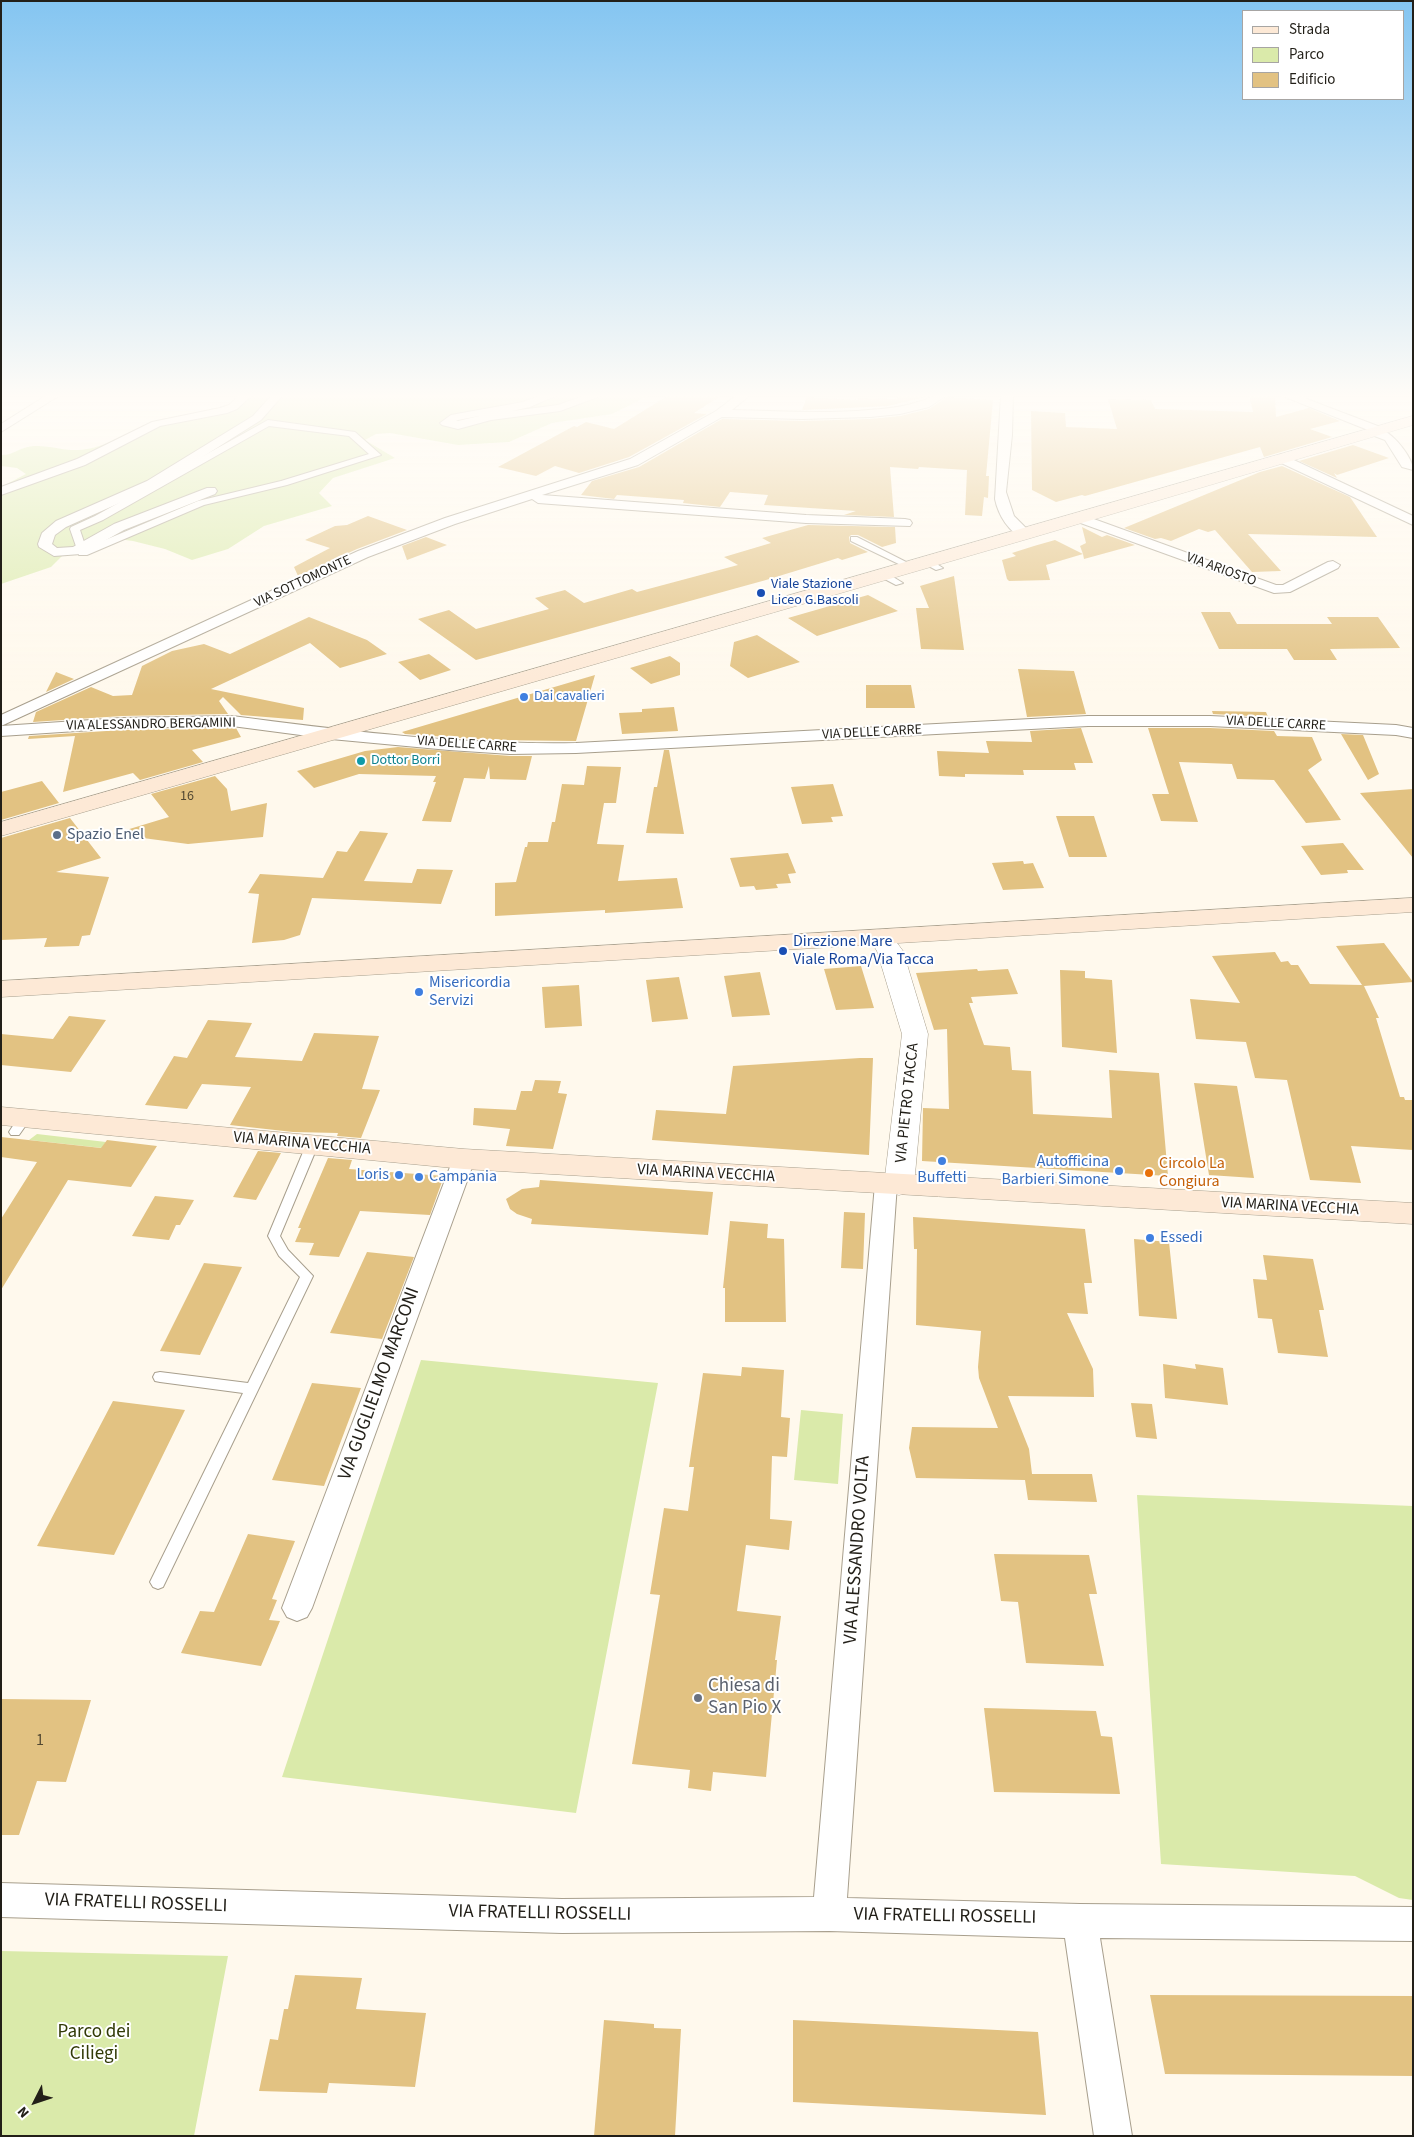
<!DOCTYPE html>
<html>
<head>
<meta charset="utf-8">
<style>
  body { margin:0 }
  #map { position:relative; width:1414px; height:2137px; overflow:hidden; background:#fff9ed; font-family:"Source Sans 3",sans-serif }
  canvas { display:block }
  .frame { position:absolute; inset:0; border:2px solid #221f18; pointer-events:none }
  .legend { position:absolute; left:1242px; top:10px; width:162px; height:90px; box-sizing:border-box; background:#fff; border:1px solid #a7a5a3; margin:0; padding:6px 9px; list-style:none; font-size:15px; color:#221f18 }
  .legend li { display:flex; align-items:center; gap:10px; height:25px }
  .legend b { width:25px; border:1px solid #a7a5a3 }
  .north { position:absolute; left:10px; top:2077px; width:50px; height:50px; -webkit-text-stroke:4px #fff; paint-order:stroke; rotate:229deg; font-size:14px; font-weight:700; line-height:20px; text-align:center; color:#221f18 }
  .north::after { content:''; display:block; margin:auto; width:18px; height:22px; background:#221f18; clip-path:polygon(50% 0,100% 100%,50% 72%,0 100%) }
</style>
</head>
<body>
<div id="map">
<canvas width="1414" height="2137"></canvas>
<div class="frame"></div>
<ul class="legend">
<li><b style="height:6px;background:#fde9d6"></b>Strada</li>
<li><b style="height:14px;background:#daeaaa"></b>Parco</li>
<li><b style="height:14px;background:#e2c282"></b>Edificio</li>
</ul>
<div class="north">N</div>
</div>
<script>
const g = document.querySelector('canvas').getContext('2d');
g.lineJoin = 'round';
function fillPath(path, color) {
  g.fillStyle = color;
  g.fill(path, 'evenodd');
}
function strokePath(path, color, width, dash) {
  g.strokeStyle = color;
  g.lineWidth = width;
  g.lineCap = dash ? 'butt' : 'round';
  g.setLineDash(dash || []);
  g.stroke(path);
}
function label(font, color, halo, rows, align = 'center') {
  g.font = font + ' "Source Sans 3",sans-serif';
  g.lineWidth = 4;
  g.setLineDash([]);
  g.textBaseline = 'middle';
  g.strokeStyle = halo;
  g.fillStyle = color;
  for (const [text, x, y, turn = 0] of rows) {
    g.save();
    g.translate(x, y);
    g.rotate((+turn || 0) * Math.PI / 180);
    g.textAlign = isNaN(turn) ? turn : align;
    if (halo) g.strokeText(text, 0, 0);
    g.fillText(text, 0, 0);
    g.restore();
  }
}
fillPath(new Path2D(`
  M 253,395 L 650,395 L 612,414 L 552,423 L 509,442 L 458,445 L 390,433 L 376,434 L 365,440 L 395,458 L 333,478 L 319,493 L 332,506 L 264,526 L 228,549 L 192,560 L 165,549 L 133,541 L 94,536 L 69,549 L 51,567 L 1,584 L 1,487 L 26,474 L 17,468 L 1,466 L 1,455 C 12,456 22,446 34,446 C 49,445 64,451 79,450 C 105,449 130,430 154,421 C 167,418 180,421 193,420 C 212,418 239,408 253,395 Z
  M 37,1134 L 106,1142 L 102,1148 L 29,1140 Z
  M 421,1360 L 658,1383 L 576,1813 L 282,1777 Z
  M 801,1410 L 843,1414 L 838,1484 L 794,1480 Z
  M 1137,1495 L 1413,1506 L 1413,1900 L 1399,1898 L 1355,1876 L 1161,1864 Z
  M 1,1951 L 228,1956 L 194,2136 L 1,2136 Z`), '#daeaaa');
fillPath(new Path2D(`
  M 669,395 L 722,395 L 694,413 L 707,414 L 629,457 L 579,473 L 555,466 L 536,476 L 498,467 L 574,426 L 577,427 L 586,422 L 614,429 Z
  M 898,395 L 929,396 L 888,406 L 802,410 L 807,397 L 858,400 L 858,398 L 897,399 Z
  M 1249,395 L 1275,397 L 1276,417 L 1309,408 L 1340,421 L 1310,429 L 1332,437 L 1264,457 L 1260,447 L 1085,496 L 1082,495 L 1056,502 L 1032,490 L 1031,411 L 1065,413 L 1066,427 L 1117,429 L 1108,399 L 1151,400 L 1155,409 L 1253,412 Z
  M 947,397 L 993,400 L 986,476 L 989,476 L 988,498 L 984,497 L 982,516 L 965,515 L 967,470 L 919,467 L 918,469 L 890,467 L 894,517 L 844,515 L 856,511 L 764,505 L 768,495 L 730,492 L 720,507 L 683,503 L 684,500 L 617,495 L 614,499 L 581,495 L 592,481 L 639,467 L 722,419 L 802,421 L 870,419 L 900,416 L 929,409 Z
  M 1353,445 L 1389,458 L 1337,475 L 1334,473 L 1337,478 L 1299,461 Z
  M 1282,466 L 1350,497 L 1377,537 L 1248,534 L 1281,571 L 1252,572 L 1215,530 L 1208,532 L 1199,529 L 1171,541 L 1161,538 L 1155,539 L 1124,528 L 1260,472 Z
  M 368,516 L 407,530 L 357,549 L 298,576 L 294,567 L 330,548 L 305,540 L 335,526 L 347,525 Z
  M 808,525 L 895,527 L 896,543 L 882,547 L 858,535 L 851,535 L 849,537 L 850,543 L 868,552 L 842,560 L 838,558 L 766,580 L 476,660 L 418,619 L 449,610 L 476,629 L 549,609 L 535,598 L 565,590 L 584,603 L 632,589 L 637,592 L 738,565 L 724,557 L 771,543 L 762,538 Z
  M 1082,527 L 1102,537 L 1107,535 L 1135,545 L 1084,559 L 1083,554 L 1046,565 L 1050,580 L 1009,581 L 1007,579 L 1002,560 L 1016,556 L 1012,553 L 1034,546 L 1055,540 L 1083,554 L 1080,546 L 1086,543 Z
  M 426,537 L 447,545 L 407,560 L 402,546 Z
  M 954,576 L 964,650 L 921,649 L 916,608 L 929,608 L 920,586 Z
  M 868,595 L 898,611 L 817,636 L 788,618 Z
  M 1201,612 L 1230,612 L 1237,624 L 1332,624 L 1327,617 L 1378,617 L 1400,648 L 1330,649 L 1337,660 L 1294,660 L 1287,649 L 1219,649 Z
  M 309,617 L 367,640 L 387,654 L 340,668 L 310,643 L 211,689 L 304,708 L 303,720 L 241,715 L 223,697 L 219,701 L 228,714 L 122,716 L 33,722 L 36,712 L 91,687 L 113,696 L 132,695 L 142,666 L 172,651 L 204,644 L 230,654 Z
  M 757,635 L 800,662 L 748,678 L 730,666 L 734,642 Z
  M 429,654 L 451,670 L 420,680 L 398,662 Z
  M 670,656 L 680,663 L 680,675 L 651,684 L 630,668 Z
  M 1018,669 L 1074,671 L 1086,714 L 1027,717 Z
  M 56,672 L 74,679 L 46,692 Z
  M 595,675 L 576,741 L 490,740 L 405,734 L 402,732 Z
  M 866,685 L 911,685 L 915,708 L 866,708 Z
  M 674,707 L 678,731 L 622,734 L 619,713 L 642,712 L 642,709 Z
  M 1212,711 L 1266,712 L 1268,717 L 1213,714 Z
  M 232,728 L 236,728 L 241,737 L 192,750 L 203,762 L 140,780 L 133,773 L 63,792 L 75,736 L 28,739 L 29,736 L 122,730 Z
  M 1081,728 L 1093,763 L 1074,763 L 1076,770 L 1023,770 L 1024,775 L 965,774 L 965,777 L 939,776 L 937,751 L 989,753 L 986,741 L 1032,742 L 1030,731 Z
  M 1148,728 L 1210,728 L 1274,731 L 1277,736 L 1312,737 L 1322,760 L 1308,770 L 1341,820 L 1306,823 L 1274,780 L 1237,779 L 1232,764 L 1179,762 L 1198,822 L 1161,821 L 1152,794 L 1169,794 Z
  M 1341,734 L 1363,735 L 1379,774 L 1368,780 Z
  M 398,747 L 510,756 L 532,756 L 526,780 L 490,779 L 489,766 L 485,779 L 464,778 L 451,822 L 422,821 L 436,782 L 433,782 L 436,776 L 359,774 L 314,788 L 297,771 L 365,751 Z
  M 664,750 L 669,750 L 684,834 L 646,833 L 654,787 L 657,787 Z
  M 587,766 L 621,767 L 616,803 L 604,803 L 597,844 L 624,845 L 618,881 L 677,878 L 683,908 L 605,913 L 605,910 L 495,916 L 495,883 L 516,882 L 525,847 L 527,847 L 528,842 L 548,842 L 552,822 L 555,822 L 562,784 L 584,785 Z
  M 215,776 L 227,789 L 231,811 L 267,803 L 263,837 L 188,844 L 113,834 L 169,817 L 151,794 Z
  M 42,781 L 59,803 L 1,820 L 1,792 Z
  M 833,784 L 843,816 L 831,817 L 833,822 L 802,824 L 791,787 Z
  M 1413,789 L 1413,858 L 1360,793 Z
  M 1056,816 L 1094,816 L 1107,857 L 1069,857 Z
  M 70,818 L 101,858 L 56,872 L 109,877 L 90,935 L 82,936 L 79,946 L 44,947 L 47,938 L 1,940 L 1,838 Z
  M 360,831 L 388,833 L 364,881 L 412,883 L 417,869 L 453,870 L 441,904 L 312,898 L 300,935 L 284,940 L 252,943 L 259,894 L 248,893 L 260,874 L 323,878 L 337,851 L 347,852 Z
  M 1343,843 L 1364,870 L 1347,870 L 1348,873 L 1321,875 L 1301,846 Z
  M 788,853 L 796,873 L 788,874 L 791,883 L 776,884 L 778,888 L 756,890 L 754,886 L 740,887 L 730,858 Z
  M 1023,861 L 1024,864 L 1033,863 L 1044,888 L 1003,890 L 992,863 Z
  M 1384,943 L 1413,982 L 1364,986 L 1379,1018 L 1376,1018 L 1400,1097 L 1404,1097 L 1405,1100 L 1413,1100 L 1413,1150 L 1351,1146 L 1361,1183 L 1310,1180 L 1287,1080 L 1255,1078 L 1246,1042 L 1196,1039 L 1190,999 L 1240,1003 L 1212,956 L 1275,952 L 1281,962 L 1288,961 L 1291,965 L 1298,965 L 1310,984 L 1362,985 L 1336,946 Z
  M 861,966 L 874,1008 L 836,1010 L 824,969 Z
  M 977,969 L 978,971 L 1008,969 L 1018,994 L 971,997 L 973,1003 L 969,1003 L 984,1045 L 1010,1047 L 1012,1070 L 1031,1071 L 1033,1114 L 1112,1118 L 1109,1070 L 1159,1073 L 1168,1176 L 922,1161 L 923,1108 L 949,1109 L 947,1029 L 934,1030 L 916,973 Z
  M 1060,970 L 1085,971 L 1085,978 L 1112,980 L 1117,1053 L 1062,1047 Z
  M 760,972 L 770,1015 L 732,1017 L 724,976 Z
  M 679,977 L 688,1019 L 652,1022 L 646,980 Z
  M 579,985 L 582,1026 L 545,1028 L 542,987 Z
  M 69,1016 L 106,1020 L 71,1072 L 1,1065 L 1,1034 L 53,1039 Z
  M 208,1020 L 252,1023 L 235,1057 L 302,1061 L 314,1033 L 379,1036 L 362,1089 L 380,1090 L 361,1138 L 337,1136 L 338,1133 L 293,1132 L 230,1125 L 251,1087 L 202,1084 L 187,1109 L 145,1105 L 174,1056 L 187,1058 Z
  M 860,1058 L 873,1058 L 869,1155 L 652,1140 L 656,1110 L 726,1114 L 733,1066 Z
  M 535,1080 L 561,1081 L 558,1093 L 567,1094 L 553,1149 L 506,1146 L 510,1129 L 473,1125 L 474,1108 L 516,1110 L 521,1091 L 532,1091 Z
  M 1194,1083 L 1237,1086 L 1254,1178 L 1209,1175 Z
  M 1,1137 L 101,1148 L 107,1140 L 157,1146 L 131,1187 L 68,1180 L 1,1290 L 1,1219 L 37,1162 L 1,1157 Z
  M 258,1151 L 281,1153 L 256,1200 L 233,1197 Z
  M 328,1158 L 352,1160 L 349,1169 L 444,1176 L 430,1215 L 360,1211 L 339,1257 L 309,1255 L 314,1243 L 295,1242 L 301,1228 L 298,1228 Z
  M 540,1180 L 713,1192 L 708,1235 L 531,1224 L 532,1219 L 517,1214 L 510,1209 L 506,1199 L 522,1189 L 539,1187 Z
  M 155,1196 L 194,1200 L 180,1225 L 176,1225 L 169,1240 L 132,1236 Z
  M 844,1212 L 865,1213 L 863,1269 L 841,1268 Z
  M 913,1217 L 1085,1229 L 1092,1283 L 1084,1283 L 1088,1314 L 1067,1313 L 1093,1369 L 1094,1397 L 1008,1396 L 1029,1449 L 1032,1474 L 1092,1474 L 1097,1502 L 1028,1500 L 1025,1480 L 916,1478 L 909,1448 L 912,1427 L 998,1428 L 979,1378 L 978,1367 L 981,1331 L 916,1325 L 917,1249 L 914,1249 Z
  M 730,1221 L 768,1224 L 767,1238 L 784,1239 L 786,1322 L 725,1322 L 725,1288 L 723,1288 Z
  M 1134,1239 L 1169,1242 L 1177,1319 L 1139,1316 Z
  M 367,1252 L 414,1257 L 382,1339 L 330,1333 Z
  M 1263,1255 L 1313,1259 L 1324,1310 L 1319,1310 L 1328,1357 L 1278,1353 L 1272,1319 L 1258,1318 L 1253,1279 L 1267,1280 Z
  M 204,1263 L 242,1267 L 200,1355 L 160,1351 Z
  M 1163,1364 L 1196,1369 L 1195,1364 L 1223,1368 L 1228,1405 L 1165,1398 Z
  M 742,1367 L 784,1370 L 781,1417 L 790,1418 L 787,1457 L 772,1456 L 770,1519 L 792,1521 L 789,1550 L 746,1545 L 737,1611 L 781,1616 L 775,1660 L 777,1660 L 766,1777 L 713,1772 L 711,1791 L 688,1788 L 690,1770 L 632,1764 L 660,1595 L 650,1594 L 664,1508 L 688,1511 L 694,1467 L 689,1467 L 703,1373 L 741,1376 Z
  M 312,1383 L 361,1388 L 324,1486 L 272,1480 Z
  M 113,1401 L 185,1410 L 114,1555 L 37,1546 Z
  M 1131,1403 L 1152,1404 L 1157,1439 L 1136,1437 Z
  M 248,1534 L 295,1541 L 272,1599 L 277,1600 L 269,1620 L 280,1621 L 261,1666 L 181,1653 L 200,1611 L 214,1612 Z
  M 994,1554 L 1089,1555 L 1097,1594 L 1089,1594 L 1104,1666 L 1026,1663 L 1018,1602 L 1001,1601 Z
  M 1,1699 L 91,1700 L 66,1782 L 37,1781 L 19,1835 L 1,1835 Z
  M 984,1708 L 1096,1711 L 1101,1736 L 1112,1737 L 1120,1794 L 994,1792 Z
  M 295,1975 L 362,1978 L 356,2009 L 426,2013 L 415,2087 L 329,2083 L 327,2093 L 259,2091 L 270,2039 L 278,2040 L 284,2009 L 288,2009 Z
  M 1150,1995 L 1413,1996 L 1413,2076 L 1165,2074 Z
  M 604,2020 L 654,2024 L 654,2028 L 681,2029 L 675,2136 L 594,2136 Z
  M 793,2020 L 1038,2032 L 1046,2115 L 793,2102 Z`), '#e2c282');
const service = new Path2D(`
  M 851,537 L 857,537 L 914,566 L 907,568 L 851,541 Z
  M 923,559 L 929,559 L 943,568 L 936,570 L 923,563 Z
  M 879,572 L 885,572 L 903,583 L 896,585 L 879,576 Z
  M 25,1114 L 31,1118 L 19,1135 L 11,1135 L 9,1132 C 13,1126 18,1116 25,1114 Z
  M 312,1141 L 318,1145 L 280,1236 L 288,1250 L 313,1276 L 163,1587 L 158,1589 L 153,1587 L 150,1582 L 243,1393 L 160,1382 L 155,1381 L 153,1377 L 155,1373 L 160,1372 L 248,1383 L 300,1277 L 279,1256 L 268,1236 L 306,1145 Z`);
const pedestrian = new Path2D(`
  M 268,420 L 355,432 L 381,455 L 287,485 L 204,505 L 87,555 L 79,555 L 70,529 L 71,527 L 95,516 ZM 269,426 L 349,436 L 369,454 L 281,481 L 198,501 L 86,548 L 80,530 L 103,520 Z`);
const minor = new Path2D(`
  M 47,395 L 60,395 L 1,432 L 1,424 Z
  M 240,395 L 252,395 L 237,409 L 227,413 L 160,426 L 85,465 L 1,495 L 1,487 L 77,459 L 152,422 L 220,408 L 229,405 Z
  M 272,395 L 283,395 L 261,420 L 155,487 L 66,527 L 55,535 L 52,544 L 57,548 L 73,547 L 114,524 L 207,488 L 215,488 L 217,491 L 215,494 L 124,530 L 81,554 L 54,556 L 39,547 L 38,544 L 42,533 L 56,521 L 147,481 L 253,416 Z
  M 541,395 L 557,395 L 530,407 L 512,411 L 558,405 L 586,395 L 603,395 L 560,411 L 491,420 L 458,429 L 442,425 L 440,423 L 451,415 L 523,402 ZM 479,416 L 458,421 L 456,421 L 458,420 Z
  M 737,395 L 750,395 L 732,410 C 777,411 824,414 869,410 C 886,409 903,407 918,402 C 932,398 931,395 947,395 L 929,407 L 900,414 L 870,417 L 802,419 L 722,417 L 638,465 L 542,495 L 806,515 L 905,519 L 910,520 L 912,523 L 910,526 L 806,523 L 538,503 L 532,499 L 455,524 L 368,557 L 1,726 L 1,715 L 358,551 L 445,518 L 630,459 L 716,411 Z
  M 1001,395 L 1013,395 L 1012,435 L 1006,492 L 1014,516 L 1032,534 L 1025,538 C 1009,534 998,514 995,499 Z
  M 1280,395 L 1296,395 L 1383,428 L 1384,431 C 1395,436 1413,458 1413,470 L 1402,467 L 1385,440 L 1369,434 L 1368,430 Z
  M 1281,454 L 1413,516 L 1413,525 L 1277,461 L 1275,458 Z
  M 1080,514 L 1276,585 L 1283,585 L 1328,562 L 1333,561 L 1340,565 L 1338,568 L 1290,592 L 1274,593 L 1075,521 L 1073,518 Z
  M 232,716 C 347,731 460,745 576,743 L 1088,716 L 1210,716 L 1396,725 L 1413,728 L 1413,738 L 1396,735 L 1210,726 L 1088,726 L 576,753 L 510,754 L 449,750 L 331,739 L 232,726 L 122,728 L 1,736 L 1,726 L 122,718 Z
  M 464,1151 L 472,1154 L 475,1159 L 312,1608 L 307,1617 L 297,1621 L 287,1617 L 282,1608 L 453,1159 L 456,1154 Z
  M 886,1176 L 894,1178 L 897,1184 L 847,1898 L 1080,1904 L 1413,1907 L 1413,1941 L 1100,1938 L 1132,2136 L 1094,2136 L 1065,1938 L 829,1931 L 562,1933 L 1,1917 L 1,1883 L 562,1899 L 814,1897 L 875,1184 L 878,1178 Z`);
const tertiary = new Path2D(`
  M 880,930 L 889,932 L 903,951 L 928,1034 L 914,1185 L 910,1192 L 899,1195 L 888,1192 L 884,1185 L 902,1034 L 877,951 L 868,937 L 871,932 Z`);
const secondary = new Path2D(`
  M 1413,416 L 1413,425 L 1031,538 L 1,836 L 1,822 Z
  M 1413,898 L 1413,912 L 1,997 L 1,981 Z
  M 1,1107 L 464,1149 L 1413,1203 L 1413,1224 L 464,1169 L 1,1125 Z`);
strokePath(service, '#a89f8d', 2);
strokePath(pedestrian, '#a89f8d', 2);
strokePath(minor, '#a89f8d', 2);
strokePath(tertiary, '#a89f8d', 1);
strokePath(secondary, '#a89f8d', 1);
fillPath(service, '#fff');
fillPath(pedestrian, '#fff');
fillPath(minor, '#fff');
fillPath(tertiary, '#fff');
fillPath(secondary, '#fde9d6');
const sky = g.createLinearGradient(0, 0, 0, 695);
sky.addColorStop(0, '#84c5f1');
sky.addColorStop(0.57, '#fffcf7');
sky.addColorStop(1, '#fffcf700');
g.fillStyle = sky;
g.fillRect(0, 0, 1414, 695);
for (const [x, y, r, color] of [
  [761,593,5,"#1a4fb4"],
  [524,697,5,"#3f7fe0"],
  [361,761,5,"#0f9aa8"],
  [57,835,5,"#5c6f8a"],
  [783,951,5,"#1a4fb4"],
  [419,992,5,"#3f7fe0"],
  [942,1161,5,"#3f7fe0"],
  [1119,1171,5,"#3f7fe0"],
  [1149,1173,5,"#e8710a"],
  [399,1175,5,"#3f7fe0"],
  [419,1177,5,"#3f7fe0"],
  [1150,1238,5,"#3f7fe0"],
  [698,1698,5,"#6b7280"]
]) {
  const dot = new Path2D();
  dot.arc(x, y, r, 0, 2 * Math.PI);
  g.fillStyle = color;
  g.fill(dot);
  strokePath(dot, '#fff', 2);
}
label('14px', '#221f18', '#fff', [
  ["VIA ARIOSTO",1221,570,20],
  ["VIA SOTTOMONTE",303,582,-25],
  ["VIA DELLE CARRE",1276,724,3],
  ["VIA ALESSANDRO BERGAMINI",151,725,-1],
  ["VIA DELLE CARRE",872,733,-3],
  ["VIA DELLE CARRE",467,745,4]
]);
label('14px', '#164399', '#fff', [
  ["Viale Stazione",771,585],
  ["Liceo G.Bascoli",771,601]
], 'left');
label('14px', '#366cbe', '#fff', [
  ["Dai cavalieri",534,697]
], 'left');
label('14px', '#0d838f', '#fff', [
  ["Dottor Borri",371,761]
], 'left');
label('14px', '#524832', null, [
  ["16",187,797]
]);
label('16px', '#4e5e75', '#fff', [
  ["Spazio Enel",67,835]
], 'left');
label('16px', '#164399', '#fff', [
  ["Direzione Mare",793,942],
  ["Viale Roma/Via Tacca",793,960]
], 'left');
label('16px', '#366cbe', '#fff', [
  ["Misericordia",429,983],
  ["Servizi",429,1001],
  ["Autofficina",1109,1162,"right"],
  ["Barbieri Simone",1109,1180,"right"],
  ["Loris",389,1175,"right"],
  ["Campania",429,1177],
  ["Buffetti",942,1178,"center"],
  ["Essedi",1160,1238]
], 'left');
label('16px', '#221f18', '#fff', [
  ["VIA PIETRO TACCA",908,1103,-84],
  ["VIA MARINA VECCHIA",302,1144,5],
  ["VIA MARINA VECCHIA",706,1174,3],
  ["VIA MARINA VECCHIA",1290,1207,3]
]);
label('16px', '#c56008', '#fff', [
  ["Circolo La",1159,1164],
  ["Congiura",1159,1182]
], 'left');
label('16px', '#524832', null, [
  ["1",40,1741]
]);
label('19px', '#221f18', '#fff', [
  ["VIA GUGLIELMO MARCONI",380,1384,-70],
  ["VIA ALESSANDRO VOLTA",858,1550,-86],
  ["VIA FRATELLI ROSSELLI",136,1904,2],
  ["VIA FRATELLI ROSSELLI",540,1914,1],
  ["VIA FRATELLI ROSSELLI",945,1917,1]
]);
label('19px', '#5b616d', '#fff', [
  ["Chiesa di",708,1687],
  ["San Pio X",708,1709]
], 'left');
label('19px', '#313a06', '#fff', [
  ["Parco dei",94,2033],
  ["Ciliegi",94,2055]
]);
</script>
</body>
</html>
